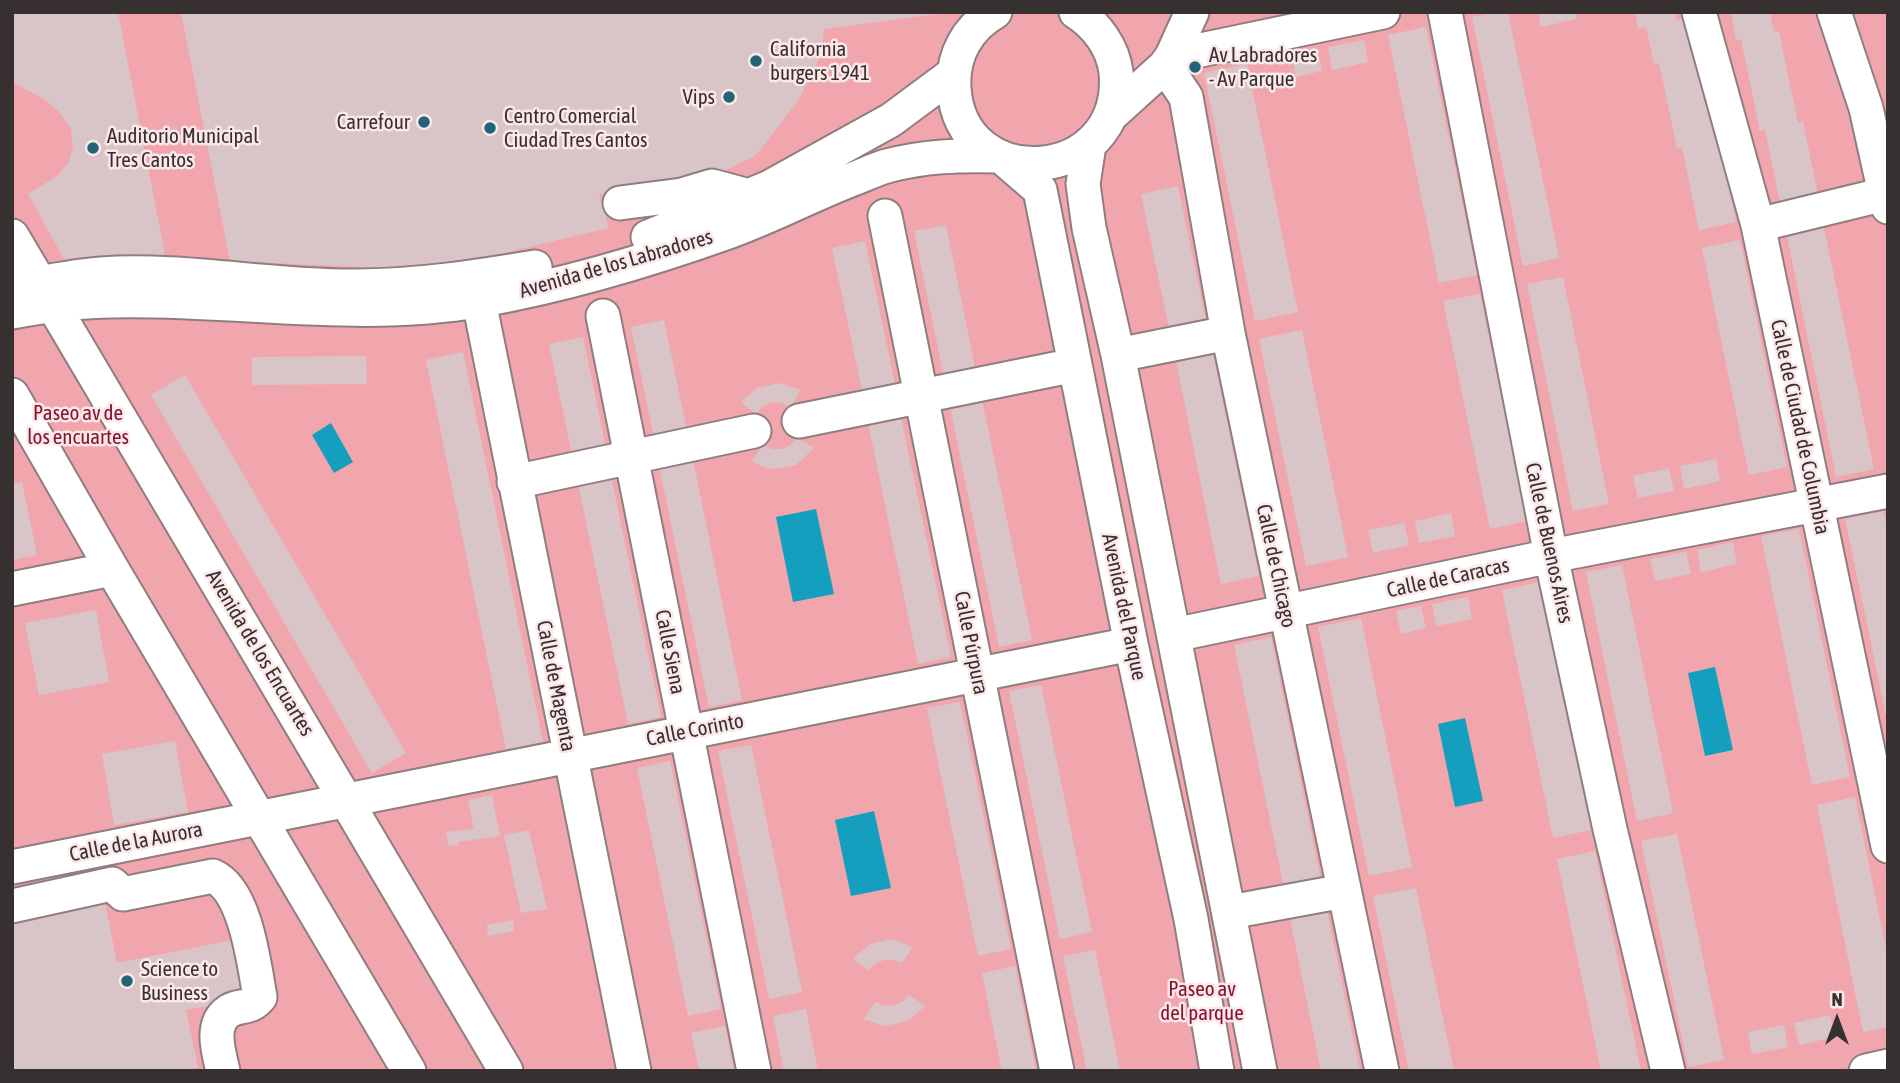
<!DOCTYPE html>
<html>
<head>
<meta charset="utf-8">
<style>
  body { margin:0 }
  #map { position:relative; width:1900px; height:1083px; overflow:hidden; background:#fce7e9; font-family:"Asap Condensed",sans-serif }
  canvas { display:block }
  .frame { position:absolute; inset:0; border:14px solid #373030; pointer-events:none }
  .north { position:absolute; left:1802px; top:985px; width:70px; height:70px; -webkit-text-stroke:5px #fce7e9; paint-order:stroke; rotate:0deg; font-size:19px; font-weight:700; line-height:28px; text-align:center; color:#373030 }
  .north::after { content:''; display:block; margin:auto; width:24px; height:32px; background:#373030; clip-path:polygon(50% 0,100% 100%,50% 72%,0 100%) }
</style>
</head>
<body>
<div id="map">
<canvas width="1900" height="1083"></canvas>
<div class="frame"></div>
<div class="north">N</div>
</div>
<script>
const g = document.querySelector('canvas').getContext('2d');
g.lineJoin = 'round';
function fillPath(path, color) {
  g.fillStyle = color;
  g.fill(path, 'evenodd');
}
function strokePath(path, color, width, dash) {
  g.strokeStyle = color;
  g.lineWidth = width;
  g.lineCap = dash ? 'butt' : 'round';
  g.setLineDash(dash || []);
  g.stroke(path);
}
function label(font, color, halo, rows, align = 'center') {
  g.font = font + ' "Asap Condensed",sans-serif';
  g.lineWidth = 5;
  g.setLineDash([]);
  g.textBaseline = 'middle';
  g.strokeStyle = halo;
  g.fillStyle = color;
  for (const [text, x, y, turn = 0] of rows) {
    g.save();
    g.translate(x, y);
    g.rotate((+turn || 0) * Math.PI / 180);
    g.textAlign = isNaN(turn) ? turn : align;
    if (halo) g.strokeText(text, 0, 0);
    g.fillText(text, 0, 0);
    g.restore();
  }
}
fillPath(new Path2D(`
  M 12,12 L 1888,12 L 1888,1071 L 12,1071 Z`), '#f1a6ae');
fillPath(new Path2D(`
  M 331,423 L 353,462 L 334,473 L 312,435 Z
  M 816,509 L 834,594 L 793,602 L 776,517 Z
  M 1715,667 L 1733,750 L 1705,756 L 1688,673 Z
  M 1465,718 L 1483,801 L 1455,807 L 1438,724 Z
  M 874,811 L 891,888 L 851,896 L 835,820 Z`), '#149fbf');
fillPath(new Path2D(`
  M 12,12 L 118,12 L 165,255 L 64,259 L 28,194 L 57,176 L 69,162 L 73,147 L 71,128 L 57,110 L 44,99 L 12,82 Z
  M 181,12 L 939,12 L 939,14 L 824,29 L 821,55 L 798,101 L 756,155 L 701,183 L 599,194 L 609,228 L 478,259 L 380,268 L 230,261 Z
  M 1497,12 L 1508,12 L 1559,258 L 1523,266 L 1472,17 Z
  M 1538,12 L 1575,12 L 1577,19 L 1541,27 Z
  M 1635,12 L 1675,12 L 1676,20 L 1684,19 L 1692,57 L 1697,56 L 1715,141 L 1719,140 L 1736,222 L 1699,230 L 1682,147 L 1677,148 L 1659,63 L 1654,64 L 1646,27 L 1638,28 Z
  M 1731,12 L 1770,12 L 1774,32 L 1779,31 L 1798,123 L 1803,122 L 1820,205 L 1782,212 L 1765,130 L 1760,131 L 1741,39 L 1736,40 Z
  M 1426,27 L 1477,275 L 1439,283 L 1388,35 Z
  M 1364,40 L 1368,62 L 1332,70 L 1328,47 Z
  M 1317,49 L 1322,71 L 1296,77 L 1291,55 Z
  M 1247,64 L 1298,312 L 1255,321 L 1204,73 Z
  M 1178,186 L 1208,331 L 1171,338 L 1141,194 Z
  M 1823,223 L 1874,469 L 1836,477 L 1786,231 Z
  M 946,225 L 977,377 L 945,383 L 914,231 Z
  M 1740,240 L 1787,467 L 1749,475 L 1702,248 Z
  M 865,241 L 897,393 L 864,400 L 832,248 Z
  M 1563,277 L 1609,504 L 1573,511 L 1527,284 Z
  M 1480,294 L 1527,521 L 1490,529 L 1443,301 Z
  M 664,320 L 688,436 L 655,443 L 631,327 Z
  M 1302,330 L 1348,557 L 1306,566 L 1259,339 Z
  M 583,337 L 607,453 L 573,460 L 549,344 Z
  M 1212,349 L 1259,576 L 1221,584 L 1175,356 Z
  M 463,352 L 543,742 L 506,749 L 426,360 Z
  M 366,356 L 367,384 L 252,385 L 252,357 Z
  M 185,375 L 406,753 L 372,773 L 151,395 Z
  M 779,383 L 800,390 L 791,407 L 782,403 L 772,402 L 762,407 L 756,414 L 741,402 L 757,388 Z
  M 981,395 L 1032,640 L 999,647 L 949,401 Z
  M 900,412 L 951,657 L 918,664 L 867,418 Z
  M 797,438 L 814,448 L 796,465 L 774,469 L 763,467 L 752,461 L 763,445 L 772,449 L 781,449 L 789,446 Z
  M 692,455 L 742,700 L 709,707 L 658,461 Z
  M 1716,459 L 1720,481 L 1684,489 L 1680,466 Z
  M 1669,468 L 1674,491 L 1638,498 L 1633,476 Z
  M 610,471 L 661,717 L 628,724 L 577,478 Z
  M 22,482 L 37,555 L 12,560 L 12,484 Z
  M 1883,511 L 1888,534 L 1887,720 L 1845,519 Z
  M 1451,513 L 1455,536 L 1419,543 L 1415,521 Z
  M 1404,523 L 1409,545 L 1373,553 L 1368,530 Z
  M 1799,529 L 1850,777 L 1812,785 L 1761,536 Z
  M 1733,542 L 1737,564 L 1701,572 L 1697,550 Z
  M 1686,552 L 1691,574 L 1655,581 L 1650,559 Z
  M 1622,565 L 1673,813 L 1637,821 L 1586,572 Z
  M 1540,582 L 1591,830 L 1553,838 L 1502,590 Z
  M 1468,597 L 1472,619 L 1436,626 L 1432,604 Z
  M 1421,606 L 1426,628 L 1401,634 L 1396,611 Z
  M 96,610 L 109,682 L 39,695 L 25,623 Z
  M 1361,618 L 1412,867 L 1369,876 L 1318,627 Z
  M 1271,637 L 1322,885 L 1285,893 L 1234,645 Z
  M 1041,685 L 1092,932 L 1060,939 L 1009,691 Z
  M 960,702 L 1011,949 L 978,956 L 927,708 Z
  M 175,741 L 188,812 L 114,825 L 102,754 Z
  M 751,745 L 802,992 L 769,999 L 718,751 Z
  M 670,761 L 721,1009 L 688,1016 L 637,768 Z
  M 492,795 L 500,836 L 458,842 L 459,845 L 449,846 L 446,832 L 474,829 L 468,800 Z
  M 1855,797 L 1888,959 L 1888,1027 L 1863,1032 L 1817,805 Z
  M 529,830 L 547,909 L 521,913 L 504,835 Z
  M 1677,834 L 1724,1060 L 1688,1067 L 1641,841 Z
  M 1595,851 L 1641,1071 L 1601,1071 L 1557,859 Z
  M 1416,888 L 1454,1071 L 1409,1071 L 1373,896 Z
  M 105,903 L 117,963 L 233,940 L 245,999 L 186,1010 L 198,1067 L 181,1071 L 12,1071 L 12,921 Z
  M 1326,906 L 1360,1071 L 1321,1071 L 1289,914 Z
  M 513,920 L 514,931 L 488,936 L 487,925 Z
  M 892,939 L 913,947 L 902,963 L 894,960 L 884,960 L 876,963 L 869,970 L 853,959 L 870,944 Z
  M 1095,950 L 1120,1071 L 1087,1071 L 1063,956 Z
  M 1015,966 L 1036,1071 L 1002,1071 L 982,973 Z
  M 909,995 L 925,1006 L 908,1021 L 885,1026 L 864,1019 L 875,1002 L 883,1005 L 893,1006 L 902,1002 Z
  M 806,1009 L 818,1071 L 784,1071 L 773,1016 Z
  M 1830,1015 L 1835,1037 L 1799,1045 L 1794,1023 Z
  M 1784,1025 L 1788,1047 L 1752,1054 L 1748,1032 Z
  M 725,1026 L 734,1071 L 699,1071 L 691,1033 Z`), '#d9c5c7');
const minor = new Path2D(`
  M 995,12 C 967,28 952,56 954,88 C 961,197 1126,185 1116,72 C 1113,48 1097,25 1076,12
  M 1445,12 L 1551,556 L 1610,829 L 1668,1071
  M 1699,12 L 1758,225 L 1888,846
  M 1834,12 L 1866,108 L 1888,207
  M 1172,56 L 1383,12
  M 1165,66 L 1186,97 L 1228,333 L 1382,1071
  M 1111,115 L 1165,66 L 1172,56 L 1192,12
  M 1089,145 L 1083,184 L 1089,228 L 1118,355 L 1260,1071
  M 1004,159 L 1040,190 L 1131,644 L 1191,919 L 1217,1071
  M 620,203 L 682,195 L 712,186 L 749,196
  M 885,216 L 1057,1071
  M 1758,225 L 1885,194
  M 12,236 L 506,1071
  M 648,237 L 770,187 L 891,120 L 953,74
  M 12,288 C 42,283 71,276 101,274 C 183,268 272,287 356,286 C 416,286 476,277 535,267
  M 479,301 L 634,1071
  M 12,312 C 45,306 78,301 112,301 C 235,298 359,322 482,300 C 567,285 650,260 731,231 C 772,216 812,195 853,179 C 864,175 876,169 887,166 C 924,156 960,155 997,156
  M 603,316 L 754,1071
  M 1118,355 L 1228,333
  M 12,395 L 112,569 L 409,1071
  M 799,421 L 1075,365
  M 514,482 L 754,431
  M 12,589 L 112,569
  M 1174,635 L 1551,556 L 1888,491
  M 12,867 L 1131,644
  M 12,906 L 112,884 L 123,894 L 213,876 C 246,891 254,964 260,997 C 249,1010 241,1004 229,1011 C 209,1024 219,1053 223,1071
  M 1230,912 L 1344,891
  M 1866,1071 L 1888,1066`);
strokePath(minor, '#907d7f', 37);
strokePath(minor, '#fff', 33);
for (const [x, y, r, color] of [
  [756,61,7,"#216577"],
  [1195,67,7,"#216577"],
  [729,97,7,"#216577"],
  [424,122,7,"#216577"],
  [490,128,7,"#216577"],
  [93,148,7,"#216577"],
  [127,981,7,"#216577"]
]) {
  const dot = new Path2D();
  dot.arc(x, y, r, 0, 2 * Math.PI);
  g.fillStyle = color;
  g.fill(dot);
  strokePath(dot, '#fce7e9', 2.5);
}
label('21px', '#373030', '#fce7e9', [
  ["California",770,49],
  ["burgers 1941",770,73],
  ["Av Labradores",1209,55],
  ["- Av Parque",1209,79],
  ["Vips",715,97,"right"],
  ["Centro Comercial",504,116],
  ["Ciudad Tres Cantos",504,140],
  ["Carrefour",410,122,"right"],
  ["Auditorio Municipal",107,136],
  ["Tres Cantos",107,160],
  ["Science to",141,969],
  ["Business",141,993]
], 'left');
label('21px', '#373030', '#fce7e9', [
  ["Avenida de los Labradores",616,264,-16],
  ["Calle de Ciudad de Columbia",1800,427,78],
  ["Calle de Buenos Aires",1549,543,78],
  ["Calle de Chicago",1276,566,78],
  ["Calle de Caracas",1448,578,-12],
  ["Avenida del Parque",1124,607,78],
  ["Calle Púrpura",971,643,79],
  ["Calle Siena",670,652,79],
  ["Avenida de los Encuartes",260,653,59],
  ["Calle de Magenta",556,686,79],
  ["Calle Corinto",695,730,-11],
  ["Calle de la Aurora",136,842,-11]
]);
label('21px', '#841432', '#fce7e9', [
  ["Paseo av de",78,413],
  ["los encuartes",78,437],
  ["Paseo av",1202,989],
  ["del parque",1202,1013]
]);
</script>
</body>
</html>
